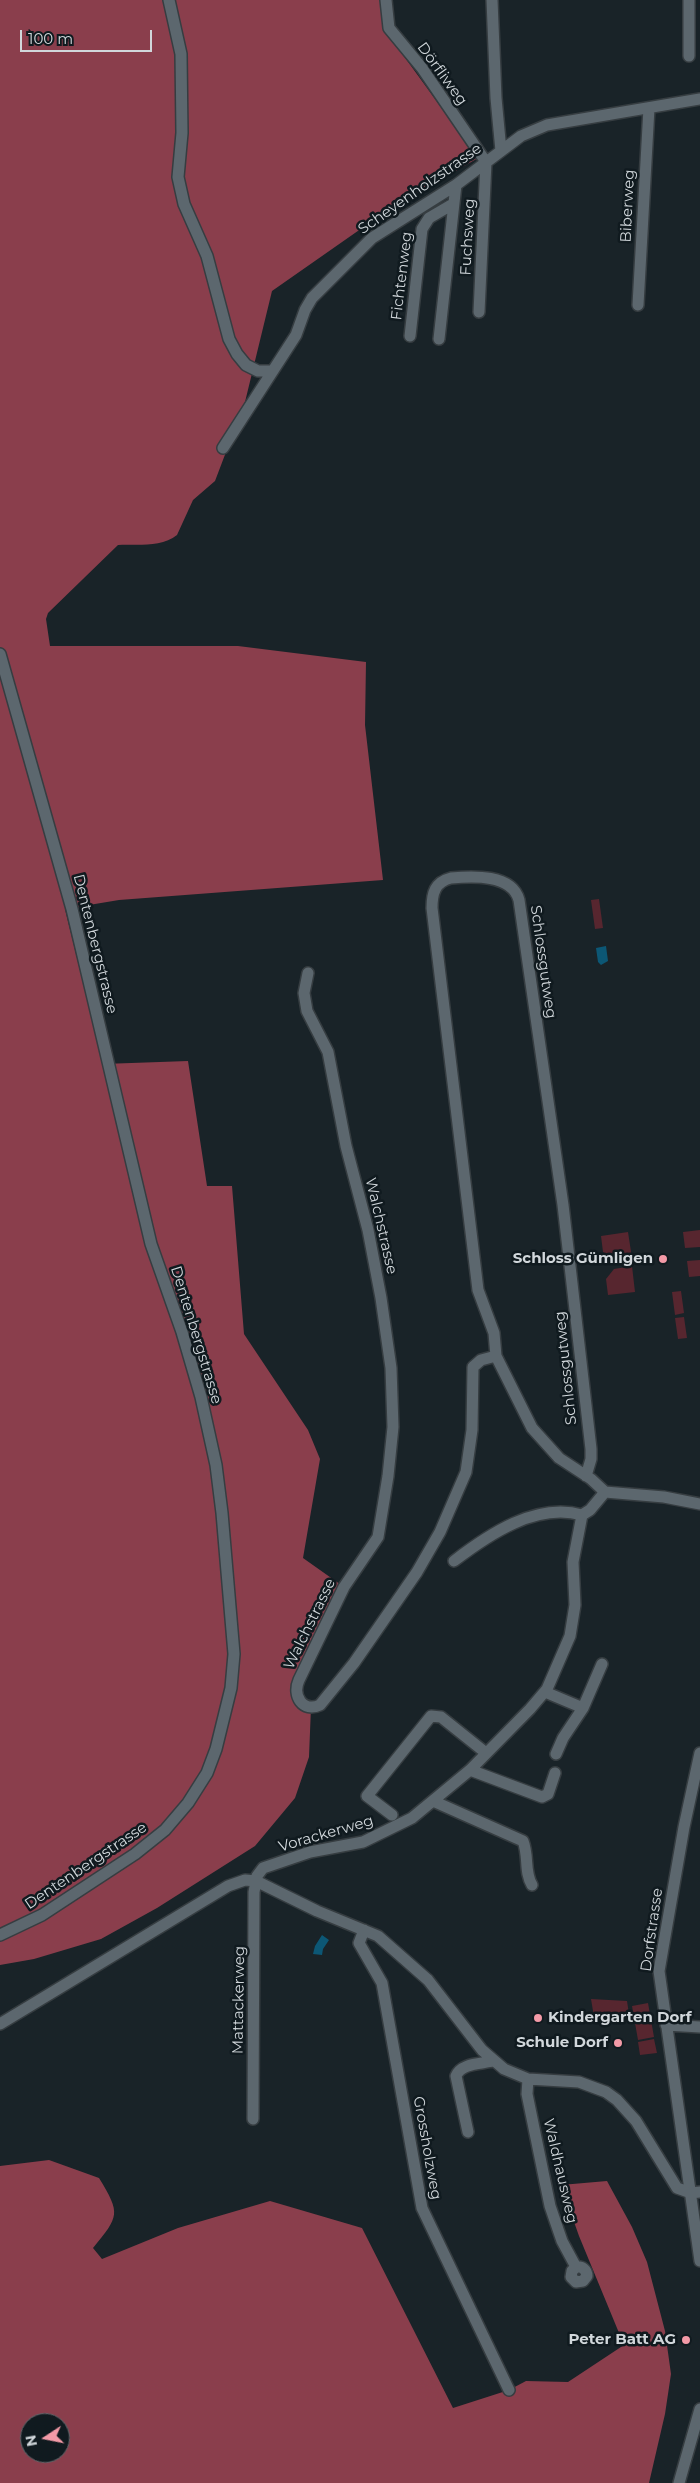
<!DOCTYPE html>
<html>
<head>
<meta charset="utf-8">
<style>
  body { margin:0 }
  #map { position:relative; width:700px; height:2483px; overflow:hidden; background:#192328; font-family:Montserrat,sans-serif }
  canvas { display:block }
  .north { position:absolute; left:20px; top:2413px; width:50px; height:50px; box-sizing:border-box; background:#101a1f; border:1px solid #5d666a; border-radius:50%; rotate:259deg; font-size:14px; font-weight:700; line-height:20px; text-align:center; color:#d1d7db }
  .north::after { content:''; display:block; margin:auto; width:18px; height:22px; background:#f39aa7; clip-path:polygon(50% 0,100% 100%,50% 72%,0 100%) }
  .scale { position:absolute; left:20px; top:30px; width:132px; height:22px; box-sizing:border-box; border:2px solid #d1d7db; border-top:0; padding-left:6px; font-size:15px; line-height:18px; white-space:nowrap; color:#d1d7db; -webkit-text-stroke:4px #101a1f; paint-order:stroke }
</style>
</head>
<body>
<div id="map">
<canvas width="700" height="2483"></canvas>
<div class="north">N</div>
<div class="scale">100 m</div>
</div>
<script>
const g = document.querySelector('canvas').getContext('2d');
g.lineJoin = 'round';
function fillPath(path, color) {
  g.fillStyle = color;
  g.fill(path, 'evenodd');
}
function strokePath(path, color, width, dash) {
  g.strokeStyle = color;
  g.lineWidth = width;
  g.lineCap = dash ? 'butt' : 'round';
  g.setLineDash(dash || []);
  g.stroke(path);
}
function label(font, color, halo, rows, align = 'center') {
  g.font = font + ' Montserrat,sans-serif';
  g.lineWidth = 5;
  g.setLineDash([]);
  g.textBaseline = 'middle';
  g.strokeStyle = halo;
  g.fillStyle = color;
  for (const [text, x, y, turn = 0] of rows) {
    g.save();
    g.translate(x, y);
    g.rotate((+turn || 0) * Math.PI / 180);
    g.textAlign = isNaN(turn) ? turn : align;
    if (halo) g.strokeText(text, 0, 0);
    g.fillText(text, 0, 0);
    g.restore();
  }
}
fillPath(new Path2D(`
  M 599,899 L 603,928 L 595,929 L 591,900 Z
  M 700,1230 L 700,1247 L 685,1248 L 683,1232 Z
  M 628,1232 L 632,1258 L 614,1260 L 603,1252 L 601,1236 Z
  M 700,1260 L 700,1276 L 689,1277 L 687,1261 Z
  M 632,1266 L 635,1292 L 608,1295 L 606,1279 L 614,1269 Z
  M 681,1291 L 684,1313 L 675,1315 L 672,1292 Z
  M 684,1317 L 687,1338 L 678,1339 L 675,1318 Z
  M 591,1999 L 627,2001 L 629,2014 L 600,2017 L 601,2021 L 595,2023 Z
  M 648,2003 L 654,2037 L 638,2040 L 632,2006 Z
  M 654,2039 L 657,2053 L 640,2055 L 638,2042 Z`), '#57262f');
fillPath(new Path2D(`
  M 0,0 L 385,0 L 387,33 L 478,158 L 385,212 L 272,291 L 245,402 L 215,481 L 193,500 L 177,535 C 161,548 137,544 118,545 L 48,613 L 46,619 L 50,646 L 238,646 L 366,662 L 365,725 L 383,880 L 119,900 L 65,909 L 103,1064 L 188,1061 L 207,1186 L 232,1186 L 244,1334 L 308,1430 L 320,1459 L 303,1558 L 344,1587 L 296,1688 L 311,1707 L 309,1757 L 295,1798 L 255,1846 L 157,1908 L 101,1939 L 34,1959 L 0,1965 Z
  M 49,2160 L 99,2178 C 121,2214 119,2216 93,2248 L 102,2259 L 178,2228 L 270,2201 L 362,2228 L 453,2408 L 509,2390 L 526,2381 L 568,2382 L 624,2345 L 579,2236 L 561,2185 L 607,2181 L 632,2227 L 647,2262 L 665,2331 L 671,2374 L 665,2414 L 649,2483 L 0,2483 L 0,2166 ZM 30,2423 L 60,2423 L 60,2453 L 30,2453 Z`), '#8a3e4c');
fillPath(new Path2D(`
  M 606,946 L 608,961 L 601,965 L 598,962 L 596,948 Z
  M 322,1935 L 329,1940 L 323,1949 L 322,1955 L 313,1954 L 315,1946 Z`), '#0c5775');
const minor = new Path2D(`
  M 169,0 L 181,54 L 182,133 L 178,177 L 184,204 L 207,256 L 229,339 L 237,354 L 246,365 L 258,371 L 272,371
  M 386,0 L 389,28 L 422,68 L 486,162 L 479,312
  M 492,0 L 496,98 L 501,151
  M 689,56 L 689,0
  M 638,305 L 649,108
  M 410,336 L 422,229 L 429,218 L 453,204
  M 439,339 L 456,185
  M 223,448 L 296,335 L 305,310 L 312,298 L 372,238 L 456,185 L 521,136 L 547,125 L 700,99
  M 0,654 L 72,909 L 151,1244 L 182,1332 L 201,1397 L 216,1465 L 222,1513 L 234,1654 L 231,1688 L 216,1749 L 207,1773 L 188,1803 L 165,1830 L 135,1854 L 42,1915 L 0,1935
  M 308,973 L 304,993 L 307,1011 L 328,1052 L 346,1146 L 368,1230 L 381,1298 L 391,1368 L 393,1427 L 388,1476 L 378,1537 L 344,1587 L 299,1680 C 292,1696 303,1713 320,1705 L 354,1663 L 417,1572 L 440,1532 L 466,1472 L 472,1430 L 473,1367 L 481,1360 L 496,1356
  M 586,1476 L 591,1459 L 591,1449 L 563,1205 L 519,900 C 512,874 473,876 451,878 C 435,882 432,893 432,908 L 478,1290 L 494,1333 L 496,1356 L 532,1428 L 559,1458 L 591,1479 L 605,1492
  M 605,1492 L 664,1497 L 700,1504
  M 454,1561 C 488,1535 536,1502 582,1515 L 590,1510 L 605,1492
  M 545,1692 L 583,1708 L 563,1738 L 556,1754
  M 583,1708 L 602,1664
  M 700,1753 L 684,1827 L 659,1971 L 700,2261
  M 470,1770 L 542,1797 L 548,1794 L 555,1773
  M 433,1801 L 523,1841 C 529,1856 524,1872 532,1885
  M 392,1815 L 367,1796 L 431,1716 L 441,1717 L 486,1753
  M 364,1930 L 359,1943 L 382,1983 L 422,2208 L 509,2390
  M 0,2024 L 228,1886 L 245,1880 L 256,1881 L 317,1911 L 378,1936 L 428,1980 L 482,2050 L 504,2069 L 528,2079 L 579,2082 L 606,2092 L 617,2100 L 636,2121 L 677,2188 L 691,2193 L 700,2192
  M 666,2025 L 700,2027
  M 528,2079 L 527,2094 L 550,2206 L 562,2241 L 576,2267 L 572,2271 L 571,2277 L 576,2282 L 583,2281 L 587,2276 C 587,2270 582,2266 576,2267
  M 253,2119 L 254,1892 L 257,1876 L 263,1868 L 310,1852 L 363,1842 L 412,1818 L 470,1770 L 530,1709 L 547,1689 L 570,1636 L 575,1605 L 573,1562 L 582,1515
  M 468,2132 L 456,2076 C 461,2063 481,2064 493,2061
  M 679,2483 L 700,2409`);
strokePath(minor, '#363d41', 14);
strokePath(minor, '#5c676e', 11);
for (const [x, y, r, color] of [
  [663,1259,5,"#f39aa7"],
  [538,2018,5,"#f39aa7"],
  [618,2043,5,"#f39aa7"],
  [686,2340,5,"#f39aa7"]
]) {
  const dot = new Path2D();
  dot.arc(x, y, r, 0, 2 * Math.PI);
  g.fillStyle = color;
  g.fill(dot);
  strokePath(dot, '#101a1f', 2);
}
label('15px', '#d1d7db', '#101a1f', [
  ["Dörfliweg",442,74,54],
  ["Scheyenholzstrasse",420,189,-35],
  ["Biberweg",628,206,-87],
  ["Fuchsweg",468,237,-87],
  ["Fichtenweg",402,276,-83],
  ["Dentenbergstrasse",95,944,76],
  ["Schlossgutweg",543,962,82],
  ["Walchstrasse",381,1226,77],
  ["Dentenbergstrasse",196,1335,73],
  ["Schlossgutweg",566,1368,-96],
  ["Walchstrasse",310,1624,-64],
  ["Vorackerweg",326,1834,-16],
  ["Dentenbergstrasse",86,1866,-34],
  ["Dorfstrasse",652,1930,-82],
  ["Mattackerweg",239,2000,-89],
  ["Grossholzweg",427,2148,80],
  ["Waldhausweg",560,2171,77]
]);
label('bold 15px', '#d1d7db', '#101a1f', [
  ["Schloss Gümligen",653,1259],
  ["Kindergarten Dorf",548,2018,"left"],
  ["Schule Dorf",608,2043],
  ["Peter Batt AG",676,2340]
], 'right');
</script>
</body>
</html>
